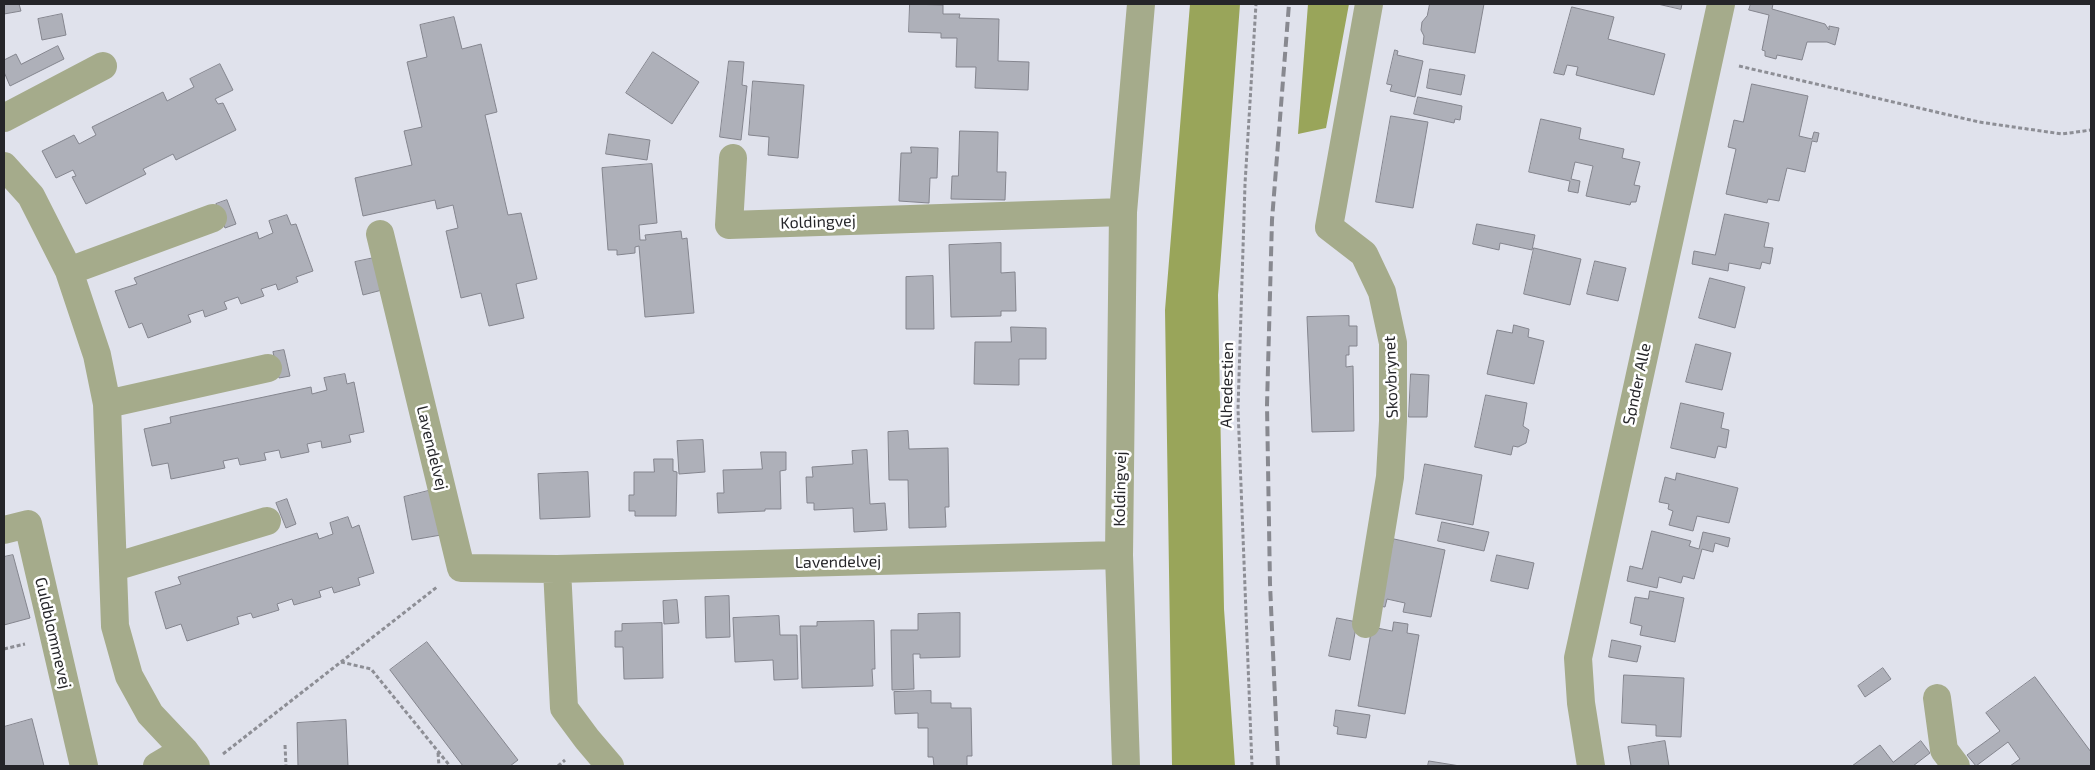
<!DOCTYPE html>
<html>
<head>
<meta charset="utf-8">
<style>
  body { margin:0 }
  #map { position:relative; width:2095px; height:770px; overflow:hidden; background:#e0e2ec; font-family:"Exo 2",sans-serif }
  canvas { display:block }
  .frame { position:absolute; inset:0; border:5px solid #252529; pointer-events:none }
</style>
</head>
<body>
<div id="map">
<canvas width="2095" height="770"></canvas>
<div class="frame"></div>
</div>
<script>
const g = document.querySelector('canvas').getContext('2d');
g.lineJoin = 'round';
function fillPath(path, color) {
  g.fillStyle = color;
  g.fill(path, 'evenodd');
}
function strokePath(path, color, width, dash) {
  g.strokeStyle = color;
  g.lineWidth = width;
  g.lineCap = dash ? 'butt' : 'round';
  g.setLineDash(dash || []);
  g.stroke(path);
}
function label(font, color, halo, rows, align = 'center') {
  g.font = font + ' "Exo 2",sans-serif';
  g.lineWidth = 5;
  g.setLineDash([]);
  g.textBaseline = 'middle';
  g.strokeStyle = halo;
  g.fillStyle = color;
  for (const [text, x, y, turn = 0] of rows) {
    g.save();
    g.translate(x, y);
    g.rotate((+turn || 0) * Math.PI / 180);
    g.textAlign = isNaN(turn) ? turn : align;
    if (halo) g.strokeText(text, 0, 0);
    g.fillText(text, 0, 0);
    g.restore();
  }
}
fillPath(new Path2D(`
  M 1190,4 L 1240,4 L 1218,295 L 1224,609 L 1235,766 L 1172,766 L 1165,310 Z
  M 1308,4 L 1349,4 L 1326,128 L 1298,134 Z`), '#99a55a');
const building = new Path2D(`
  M 4,4 L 19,4 L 21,11 L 4,14 Z
  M 910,4 L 943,5 L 943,14 L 960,14 L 959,18 L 999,19 L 998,61 L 1029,62 L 1028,90 L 975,88 L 976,67 L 956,67 L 957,38 L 941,38 L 941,33 L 909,32 Z
  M 1430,4 L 1484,4 L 1475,53 L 1423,44 L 1424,36 L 1421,30 L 1422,22 L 1427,16 Z
  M 1658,4 L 1682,4 L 1681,9 Z
  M 1751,4 L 1773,4 L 1772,9 L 1825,24 L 1829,30 L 1829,26 L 1839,28 L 1835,45 L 1827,42 L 1807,42 L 1802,60 L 1777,55 L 1776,59 L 1765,56 L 1765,51 L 1762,50 L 1769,15 L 1749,10 Z
  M 1572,7 L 1614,17 L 1608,39 L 1665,54 L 1654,95 L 1576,75 L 1578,67 L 1567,65 L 1564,75 L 1554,73 Z
  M 62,14 L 66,35 L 42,40 L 38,19 Z
  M 454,17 L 462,49 L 481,44 L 497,112 L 485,115 L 508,215 L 521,213 L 537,279 L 516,284 L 524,318 L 489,326 L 481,293 L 461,298 L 446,231 L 458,228 L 453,205 L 437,209 L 435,200 L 363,216 L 355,178 L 412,165 L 404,131 L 422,127 L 407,62 L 427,57 L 420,25 Z
  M 58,46 L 64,59 L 10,86 L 4,72 L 4,60 L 16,54 L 21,64 Z
  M 1395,50 L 1398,51 L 1397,55 L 1423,61 L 1415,97 L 1390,91 L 1392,85 L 1387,84 Z
  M 653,52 L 699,82 L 672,124 L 626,93 Z
  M 729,61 L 744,62 L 742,85 L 747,86 L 741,140 L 720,137 Z
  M 220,64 L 233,90 L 215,99 L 218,104 L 223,103 L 236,130 L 176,160 L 173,154 L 143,169 L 146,174 L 86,204 L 72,177 L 76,176 L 73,170 L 56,178 L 42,151 L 74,135 L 79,144 L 96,135 L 92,127 L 163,92 L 167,101 L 194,87 L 190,79 Z
  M 1430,69 L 1465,75 L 1461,95 L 1427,88 Z
  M 753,81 L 804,85 L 798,158 L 768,155 L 769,137 L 749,135 Z
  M 1752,84 L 1808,96 L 1799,136 L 1812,139 L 1814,132 L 1819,133 L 1817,142 L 1812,141 L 1805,172 L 1787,168 L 1779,201 L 1768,199 L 1767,203 L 1726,194 L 1736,149 L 1728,147 L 1734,120 L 1743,122 Z
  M 1418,97 L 1462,106 L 1460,120 L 1455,119 L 1454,123 L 1414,114 Z
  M 1391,116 L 1428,122 L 1413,208 L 1376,202 Z
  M 1541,119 L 1581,128 L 1579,139 L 1624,149 L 1622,158 L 1640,162 L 1634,185 L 1640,186 L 1636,202 L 1631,202 L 1630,205 L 1586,196 L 1593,166 L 1575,162 L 1571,179 L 1580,181 L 1578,193 L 1568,191 L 1570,181 L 1529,172 Z
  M 960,131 L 998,132 L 997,172 L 1006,172 L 1005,200 L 951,199 L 952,176 L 958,176 Z
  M 609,134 L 650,140 L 647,160 L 606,154 Z
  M 911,147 L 938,148 L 937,178 L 930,178 L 929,203 L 899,201 L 901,153 L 911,153 Z
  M 652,164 L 657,223 L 639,225 L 640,240 L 646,240 L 645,235 L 681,231 L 682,239 L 687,238 L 694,313 L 645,317 L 639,246 L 635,247 L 635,253 L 617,255 L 617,250 L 608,250 L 602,168 Z
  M 227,200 L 236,224 L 225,228 L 216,204 Z
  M 1725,214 L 1769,223 L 1764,247 L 1773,248 L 1770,264 L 1762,262 L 1760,269 L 1729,263 L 1728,271 L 1692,264 L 1694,251 L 1715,255 Z
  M 287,215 L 291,225 L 296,224 L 313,271 L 296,277 L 298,282 L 278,290 L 276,284 L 261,289 L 264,296 L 241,304 L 238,297 L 224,302 L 227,309 L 205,317 L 203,310 L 188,315 L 191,322 L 148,338 L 142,323 L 129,328 L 115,291 L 137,284 L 134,278 L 257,232 L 259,239 L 273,233 L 269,221 Z
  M 1477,224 L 1535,235 L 1532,250 L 1500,243 L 1499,250 L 1473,244 Z
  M 1001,243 L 1001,273 L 1015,272 L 1016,311 L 1001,311 L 1001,316 L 951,317 L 949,245 Z
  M 1534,248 L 1581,259 L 1570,305 L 1524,294 Z
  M 374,258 L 382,290 L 363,295 L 355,262 Z
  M 1595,261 L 1626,268 L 1618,301 L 1587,294 Z
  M 933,276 L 934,329 L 906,329 L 906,277 Z
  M 1710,278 L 1745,287 L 1735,328 L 1699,318 Z
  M 1349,316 L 1349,326 L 1357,326 L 1357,346 L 1349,346 L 1349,355 L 1346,355 L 1346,367 L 1353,366 L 1354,431 L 1312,432 L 1307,317 Z
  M 1514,325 L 1529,329 L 1528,337 L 1544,341 L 1534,384 L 1487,374 L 1497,330 L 1512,333 Z
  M 1011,327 L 1046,328 L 1046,359 L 1019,359 L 1019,385 L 974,384 L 975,342 L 1011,342 Z
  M 1696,344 L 1731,353 L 1722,390 L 1686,382 Z
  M 284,350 L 290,376 L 279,378 L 273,352 Z
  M 345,374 L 347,384 L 354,382 L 364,432 L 349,435 L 351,442 L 322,448 L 321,441 L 307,444 L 309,452 L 281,458 L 279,450 L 264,453 L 266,460 L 240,465 L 238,458 L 223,461 L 225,468 L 171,479 L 168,463 L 152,466 L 144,429 L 171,423 L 170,417 L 311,387 L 312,394 L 327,390 L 324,378 Z
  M 1411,374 L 1429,375 L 1427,417 L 1409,417 Z
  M 1486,395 L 1527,403 L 1523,426 L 1529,430 L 1526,443 L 1518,447 L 1513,446 L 1511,455 L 1475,447 Z
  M 1681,403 L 1724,413 L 1721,428 L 1729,430 L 1726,448 L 1718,446 L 1715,458 L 1671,448 Z
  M 908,431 L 909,449 L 948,448 L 949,507 L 945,507 L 946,527 L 909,528 L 908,480 L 889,480 L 888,432 Z
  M 703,440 L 705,472 L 679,474 L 677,441 Z
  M 867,450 L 870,504 L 885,503 L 887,530 L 854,532 L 853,508 L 814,510 L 814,503 L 807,503 L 806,477 L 813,477 L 812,467 L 853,464 L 852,451 Z
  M 761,452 L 786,452 L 786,470 L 780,471 L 781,509 L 765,509 L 765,511 L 718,513 L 717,493 L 724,493 L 723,470 L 762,469 Z
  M 654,459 L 673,459 L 673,471 L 677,472 L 676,516 L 635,516 L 635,511 L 629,511 L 629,495 L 634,495 L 634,472 L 654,472 Z
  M 1425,464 L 1482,475 L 1473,525 L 1416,514 Z
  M 588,472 L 590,517 L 540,519 L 538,474 Z
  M 1677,473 L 1738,488 L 1729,523 L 1697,516 L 1693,531 L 1669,525 L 1673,511 L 1668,509 L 1669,504 L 1659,502 L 1665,477 L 1675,480 Z
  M 432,490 L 441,535 L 412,540 L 404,497 Z
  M 287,499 L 296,524 L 286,528 L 276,503 Z
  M 348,517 L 352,528 L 359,525 L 374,573 L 358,578 L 360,585 L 334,593 L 332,587 L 319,591 L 321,597 L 294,605 L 292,599 L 277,604 L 279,610 L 253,618 L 251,613 L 237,617 L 239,624 L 187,641 L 181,624 L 166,629 L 155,592 L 181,584 L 178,577 L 317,533 L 319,539 L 333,534 L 330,523 Z
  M 1442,522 L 1489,532 L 1484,551 L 1438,541 Z
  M 1652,531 L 1691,541 L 1689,546 L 1699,549 L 1703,532 L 1730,538 L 1728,547 L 1715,543 L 1713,552 L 1702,549 L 1694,579 L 1683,576 L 1681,583 L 1659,577 L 1657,588 L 1627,581 L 1630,566 L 1642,569 Z
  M 1394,539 L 1445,550 L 1431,617 L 1403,612 L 1405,603 L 1387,599 L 1385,607 L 1379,606 Z
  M 13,555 L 30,618 L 4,625 L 4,557 Z
  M 1497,555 L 1534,563 L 1528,589 L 1491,581 Z
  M 1650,591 L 1684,598 L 1675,642 L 1640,635 L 1642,626 L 1630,623 L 1635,597 L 1648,599 Z
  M 729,596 L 730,637 L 706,638 L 705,597 Z
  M 677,600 L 679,623 L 664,624 L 663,601 Z
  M 960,613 L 960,657 L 920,658 L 920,654 L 913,654 L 914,689 L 892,690 L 891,630 L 918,630 L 918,614 Z
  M 779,616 L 780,635 L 797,635 L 798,679 L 774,680 L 773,660 L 735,662 L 733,618 Z
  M 1337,618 L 1357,622 L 1350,660 L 1329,656 Z
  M 874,621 L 875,669 L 872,669 L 873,686 L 802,688 L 800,626 L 817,626 L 817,622 Z
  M 1394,622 L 1408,624 L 1407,633 L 1419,635 L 1405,714 L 1358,706 L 1372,627 L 1392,631 Z
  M 662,623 L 663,678 L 624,679 L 623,647 L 615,647 L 615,631 L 622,631 L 622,624 Z
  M 1612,640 L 1641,646 L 1637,662 L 1609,657 Z
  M 427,642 L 518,760 L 510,766 L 463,766 L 390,670 Z
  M 1883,668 L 1891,679 L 1865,697 L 1858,686 Z
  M 1624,675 L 1684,678 L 1681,737 L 1656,736 L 1656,725 L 1622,723 Z
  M 2035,677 L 2091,752 L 2091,766 L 2010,766 L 2020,759 L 2008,742 L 1976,766 L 1967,755 L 2000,731 L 1986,713 Z
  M 931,691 L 931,703 L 951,703 L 951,708 L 971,708 L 972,756 L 967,756 L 967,766 L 934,766 L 933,757 L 928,757 L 928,728 L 918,728 L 918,713 L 895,714 L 894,692 Z
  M 1336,710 L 1370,715 L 1366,738 L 1337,734 L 1338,727 L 1334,726 Z
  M 32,719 L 44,766 L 4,766 L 4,727 Z
  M 346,720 L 348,766 L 298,766 L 297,723 Z
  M 1665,741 L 1669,766 L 1631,766 L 1628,747 Z
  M 1921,741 L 1930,753 L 1913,766 L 1852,766 L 1880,745 L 1893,762 Z
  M 1429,761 L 1460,766 L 1428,766 Z`);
fillPath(building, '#aeb0b9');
strokePath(building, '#84858e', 1);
strokePath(new Path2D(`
  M 1739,66 L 1979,122 L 2062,134 L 2091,130
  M 4,649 L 25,644
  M 341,662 L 371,669 L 450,766
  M 285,745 L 286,766
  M 438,753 L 439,766
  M 223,754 L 437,587
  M 558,766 L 565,760
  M 1252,766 L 1238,409 L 1245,184 L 1256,4`), '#8d8e95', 3, [4, 2.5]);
strokePath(new Path2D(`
  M 4,118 L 103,66
  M 733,158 L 729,225 L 1123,212
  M 4,166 L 31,196 L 69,271 L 97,355 L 107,404 L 115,626 L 129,676 L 150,714 L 184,750 L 196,766
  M 380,234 L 461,568 L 557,569 L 1119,555
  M 69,271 L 213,218
  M 107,404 L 268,368
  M 4,530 L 28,524 L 84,766
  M 114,567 L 267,521
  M 557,569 L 564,708 L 587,739 L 610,766
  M 1366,624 L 1390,477 L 1393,421 L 1393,343 L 1382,292 L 1364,254 L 1329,227 L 1369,4
  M 1937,698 L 1944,750 L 1956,766
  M 157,766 L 184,750
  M 1126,766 L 1119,555 L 1123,212 L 1141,4
  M 1591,766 L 1581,703 L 1578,658 L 1721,4`), '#a5ab8b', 28);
strokePath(new Path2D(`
  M 1278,766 L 1270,584 L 1267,405 L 1272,220 L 1289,4`), '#888990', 4, [10, 5]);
label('16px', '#252529', '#fff', [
  ["Koldingvej",818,222,-2],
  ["Skovbrynet",1391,377,-92],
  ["Sønder Alle",1637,384,-78],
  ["Alhedestien",1227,385,-89],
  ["Lavendelvej",432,448,76],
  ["Koldingvej",1120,489,-89],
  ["Lavendelvej",838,562,-1],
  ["Guldblommevej",53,633,77]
]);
</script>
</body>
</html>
